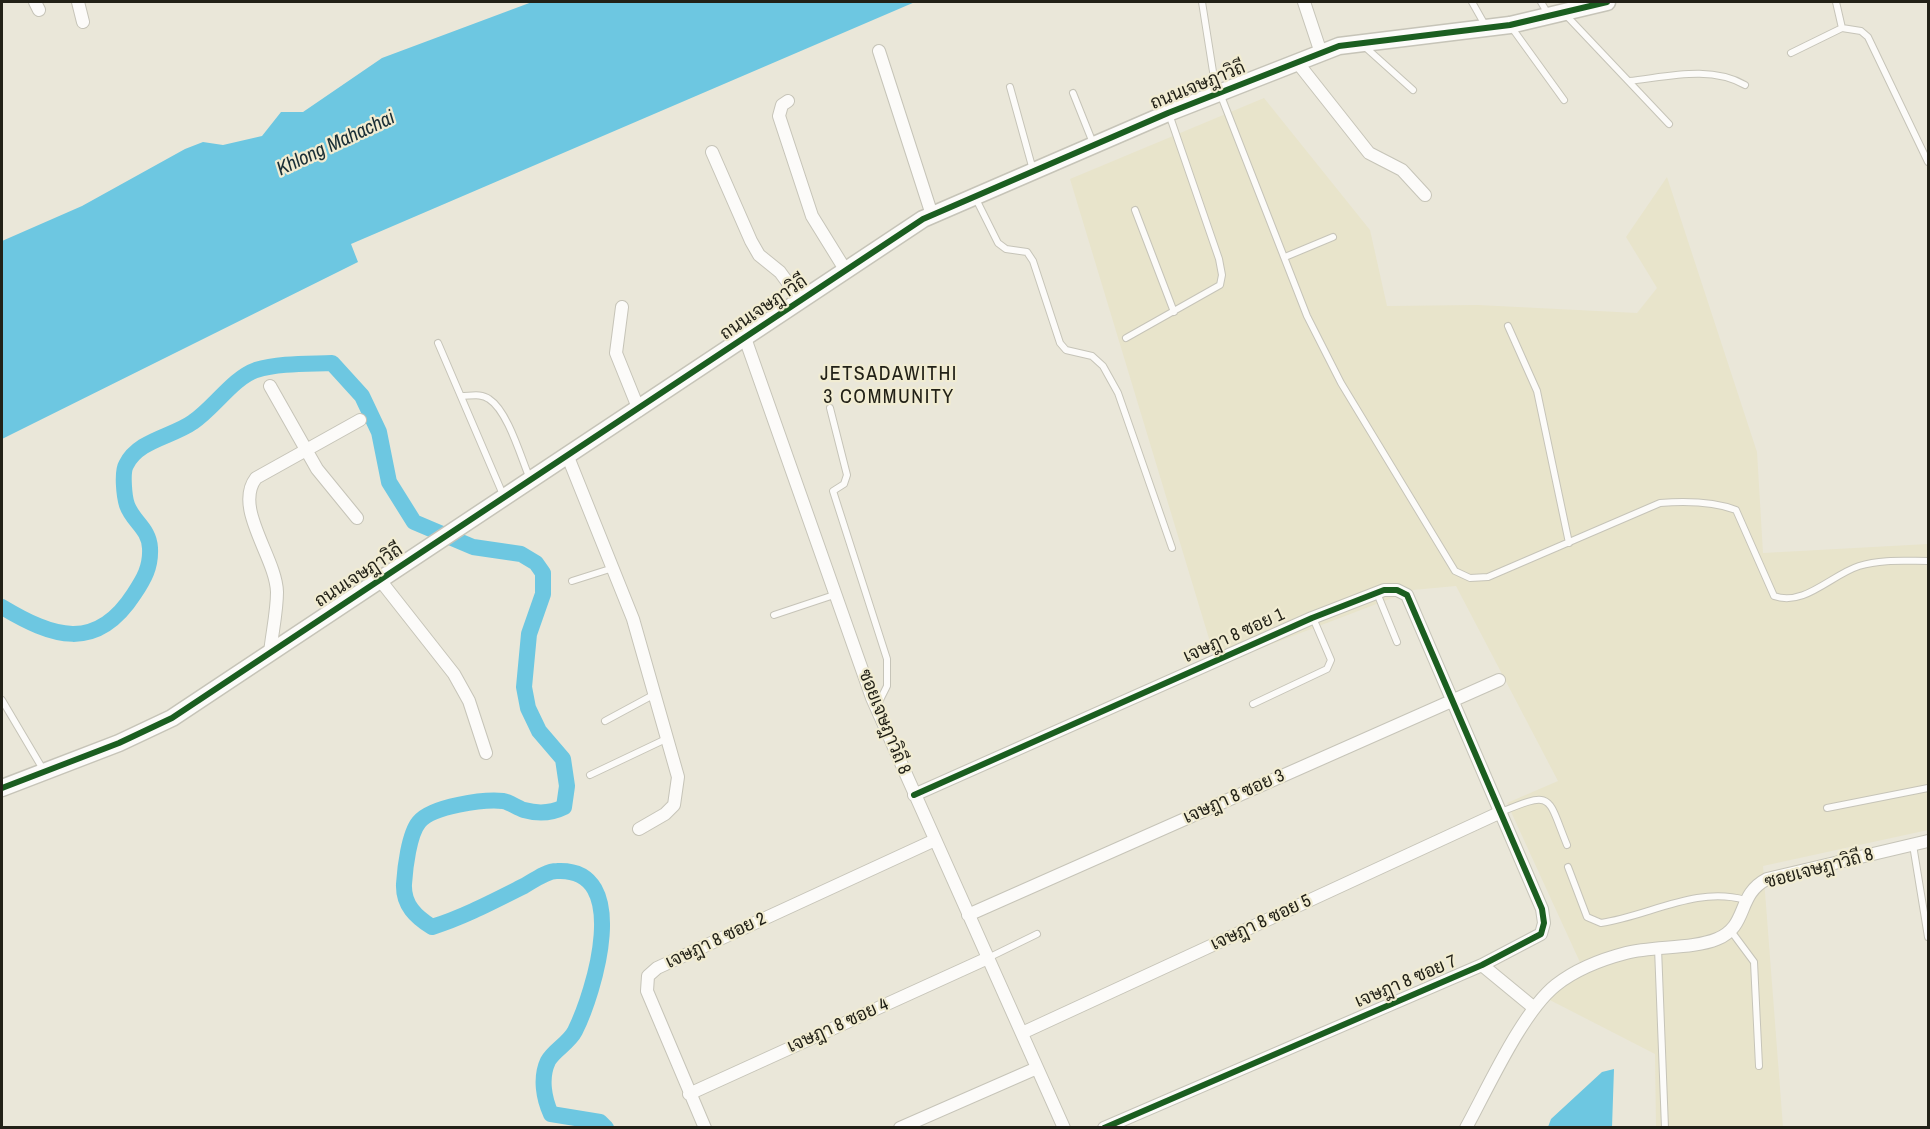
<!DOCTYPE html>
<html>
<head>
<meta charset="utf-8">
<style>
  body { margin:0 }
  #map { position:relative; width:1930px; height:1129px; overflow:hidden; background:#eae7d9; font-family:"Archivo Narrow",sans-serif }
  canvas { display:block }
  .frame { position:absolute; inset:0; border:3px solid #222117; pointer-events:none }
</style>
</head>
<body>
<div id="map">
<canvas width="1930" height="1129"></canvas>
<div class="frame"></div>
</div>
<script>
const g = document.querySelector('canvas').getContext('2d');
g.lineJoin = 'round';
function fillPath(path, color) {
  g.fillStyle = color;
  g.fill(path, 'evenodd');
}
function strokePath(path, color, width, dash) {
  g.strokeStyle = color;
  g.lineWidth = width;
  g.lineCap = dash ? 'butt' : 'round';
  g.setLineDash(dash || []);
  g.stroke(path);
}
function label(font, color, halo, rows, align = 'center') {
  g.font = font + ' "Archivo Narrow",Sarabun,sans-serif';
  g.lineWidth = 4.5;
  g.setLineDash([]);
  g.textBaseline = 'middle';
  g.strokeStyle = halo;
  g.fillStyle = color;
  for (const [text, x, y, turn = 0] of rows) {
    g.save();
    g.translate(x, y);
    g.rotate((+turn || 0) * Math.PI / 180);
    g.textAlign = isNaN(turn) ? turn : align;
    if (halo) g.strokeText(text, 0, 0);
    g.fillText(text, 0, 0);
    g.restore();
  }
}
fillPath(new Path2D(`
  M 1264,98 L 1370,230 L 1387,306 L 1478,305 L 1637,313 L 1657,288 L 1626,237 L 1667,177 L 1757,452 L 1763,553 L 1928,544 L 1928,830 L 1763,866 L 1783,1127 L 1656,1127 L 1655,1054 L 1540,995 L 1584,971 L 1507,803 L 1558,781 L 1456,586 L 1413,590 L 1217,665 L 1070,179 Z`), '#e8e4cb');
fillPath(new Path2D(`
  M 532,2 L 915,2 L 351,244 L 358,262 L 2,439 L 2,241 L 82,206 L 185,149 L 203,142 L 223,145 L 262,136 L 281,112 L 303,112 L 382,58 Z
  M 1614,1069 L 1612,1127 L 1548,1127 L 1551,1119 L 1602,1072 Z`), '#6dc7e1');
strokePath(new Path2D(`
  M 2,607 C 52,637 96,653 134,594 C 144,579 151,567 150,548 C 149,528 133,522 127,505 C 124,496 122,472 126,465 C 138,440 172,437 193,422 C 214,408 233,378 256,370 C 279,363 308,364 332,363 L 362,396 L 379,432 L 389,482 L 414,522 L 473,547 L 521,554 L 536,563 L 543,573 L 543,594 L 529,634 L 524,687 L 528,708 L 539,731 L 563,759 L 567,786 L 564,807 C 552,813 538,814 524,810 C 517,808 510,802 503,801 C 484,799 432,806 419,822 C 409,834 405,868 404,884 C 403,905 416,917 432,927 C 464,917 494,901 524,886 C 533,881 546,871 557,871 C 633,867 594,993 575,1031 C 569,1043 554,1050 548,1061 C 540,1078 544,1099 551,1114 L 600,1122 L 606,1128`), '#6dc7e1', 16);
const lane = new Path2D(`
  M 1202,2 L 1214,78 L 1307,316 L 1341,383 L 1455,571 L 1470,578 L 1488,577 L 1660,503 C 1686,501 1712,501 1736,510 L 1774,596 C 1804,607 1831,575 1859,566 C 1881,559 1905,561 1928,561
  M 1472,2 L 1485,25
  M 1541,2 L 1548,14
  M 1564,13 L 1669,124
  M 1512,28 L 1564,100
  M 1842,28 L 1861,31 L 1868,37 L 1928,162
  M 1364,46 L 1413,90
  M 1791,53 L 1842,28 L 1836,2
  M 1629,81 C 1667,77 1710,65 1745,85
  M 1010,87 L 1033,170
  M 1073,93 L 1093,143
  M 975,197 L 998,243 L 1006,249 L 1027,252 L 1033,261 L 1060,343 L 1066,350 L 1092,356 L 1103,366 L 1118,393 L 1172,548
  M 1135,210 L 1174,312
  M 1285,257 L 1333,237
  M 1508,326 L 1537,391 L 1569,543
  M 1126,338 L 1220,285 L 1222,275 L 1219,259 L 1169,114
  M 438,343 L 504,497
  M 461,396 C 471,396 481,393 489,399 C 508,411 521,458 530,479
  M 830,408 L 847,475 L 844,484 L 833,491 L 887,659 L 887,686 L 877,706
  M 572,581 L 613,568
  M 1377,593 L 1397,642
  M 774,615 L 834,595
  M 2,700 L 44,771
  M 1253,704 L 1327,669 L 1331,660 L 1313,618
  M 605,721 L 655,694
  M 590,775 L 668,738
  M 1827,808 L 1928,788
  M 1501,812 C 1554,790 1547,796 1567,845
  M 1913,845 L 1928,937
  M 1568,867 L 1587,917 L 1601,923 C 1649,916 1696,886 1745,900
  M 1731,931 L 1754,962 L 1759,1066
  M 1658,948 L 1665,1128
  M 988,958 L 1037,934`);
const street = new Path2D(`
  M 35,2 L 39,10
  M 78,2 L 83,22
  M 1304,2 L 1321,53
  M 879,51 L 932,215
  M 1297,62 L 1369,153 L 1402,170 L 1425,195
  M 788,101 L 782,105 L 779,116 L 812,216 L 846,271
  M 712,152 L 751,241 L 759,255 L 780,272 L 801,301
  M 622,307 L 616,353 L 639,410
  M 745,338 L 872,698 L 1064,1128
  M 270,386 L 317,469 L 357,518
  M 568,457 L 633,619 L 678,777 L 674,805 L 665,814 L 639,829
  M 380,580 L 454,674 L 469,701 L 486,753
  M 270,653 C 272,633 277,612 277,592 C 276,557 233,508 256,478 L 360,420
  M 914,795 L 1312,618 L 1384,590 L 1397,590 L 1407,595 L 1542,909 L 1544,923 L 1541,934 L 1482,965 L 1104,1128
  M 968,915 L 1499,680
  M 1482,965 L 1533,1007
  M 1022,1033 L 1501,812
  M 689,1094 L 988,958
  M 705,1128 L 647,991 L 648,976 L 657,968 L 935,840
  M 900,1128 L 1037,1068
  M 1466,1128 C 1488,1088 1522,1012 1556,985 C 1575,970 1603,959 1626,953 C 1653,946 1693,949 1717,939 C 1749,926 1736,895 1767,879 L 1928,841`);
const secondary = new Path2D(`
  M 2,788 L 119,743 L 172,718 L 923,219 L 1168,113 L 1339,46 L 1510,25 L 1607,2`);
strokePath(lane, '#c6c4b8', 8);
strokePath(street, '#c6c4b8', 14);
strokePath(secondary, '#c6c4b8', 19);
strokePath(lane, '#fcfbf9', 6);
strokePath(street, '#fcfbf9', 12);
strokePath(secondary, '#fcfbf9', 16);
strokePath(new Path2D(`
  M 2,788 L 119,743 L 172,718 L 923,219 L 1168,113 L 1339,46 L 1510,25 L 1607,2
  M 914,795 L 1312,618 L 1384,590 L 1397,590 L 1407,595 L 1542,909 L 1544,923 L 1541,934 L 1482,965 L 1104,1128`), '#1b5e20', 6);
label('18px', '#222117', '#f1ecd2', [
  ["ถนนเจษฎาวิถี",1198,86,-22],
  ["ถนนเจษฎาวิถี",764,308,-34],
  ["ถนนเจษฎาวิถี",359,576,-33],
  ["เจษฎา 8 ซอย 1",1234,636,-24],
  ["ซอยเจษฎาวิถี 8",884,722,68],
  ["เจษฎา 8 ซอย 3",1234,797,-24],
  ["ซอยเจษฎาวิถี 8",1819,869,-15],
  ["เจษฎา 8 ซอย 5",1261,923,-25],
  ["เจษฎา 8 ซอย 2",716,941,-25],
  ["เจษฎา 8 ซอย 7",1406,982,-23],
  ["เจษฎา 8 ซอย 4",838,1026,-24]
]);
label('italic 20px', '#192e36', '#f1ecd2', [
  ["Khlong Mahachai",336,144,-25]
]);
g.letterSpacing = '1.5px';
label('20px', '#222117', '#f1ecd2', [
  ["JETSADAWITHI",889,375],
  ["3 COMMUNITY",889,398]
]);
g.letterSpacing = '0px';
</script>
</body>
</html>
